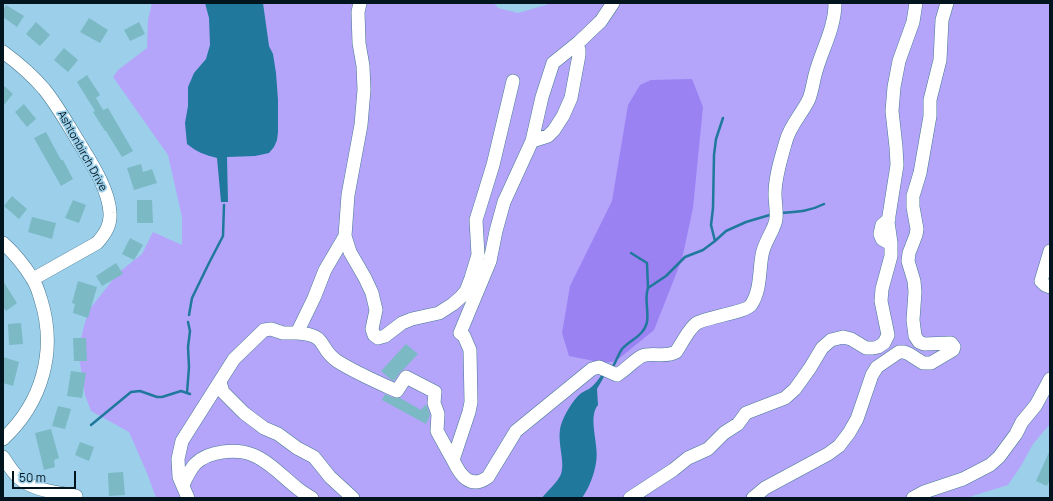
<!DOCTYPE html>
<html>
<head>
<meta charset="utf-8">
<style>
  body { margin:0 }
  #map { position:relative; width:1053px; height:501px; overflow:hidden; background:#9bcfea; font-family:Manrope,sans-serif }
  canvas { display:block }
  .frame { position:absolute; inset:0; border:4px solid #02151f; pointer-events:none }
  .scale { position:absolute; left:12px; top:471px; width:64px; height:18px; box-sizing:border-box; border:2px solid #02151f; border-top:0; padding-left:5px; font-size:12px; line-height:14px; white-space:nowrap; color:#02151f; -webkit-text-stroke:3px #9bcfea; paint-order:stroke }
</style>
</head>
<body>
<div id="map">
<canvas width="1053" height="501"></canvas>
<div class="frame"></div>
<div class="scale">50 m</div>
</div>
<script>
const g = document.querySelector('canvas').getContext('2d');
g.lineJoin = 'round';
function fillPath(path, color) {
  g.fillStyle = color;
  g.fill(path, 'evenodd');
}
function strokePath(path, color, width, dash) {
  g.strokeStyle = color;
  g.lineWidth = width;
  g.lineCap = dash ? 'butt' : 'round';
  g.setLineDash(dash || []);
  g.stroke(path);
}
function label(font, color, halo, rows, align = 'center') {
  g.font = font + ' Manrope,sans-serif';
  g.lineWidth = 3.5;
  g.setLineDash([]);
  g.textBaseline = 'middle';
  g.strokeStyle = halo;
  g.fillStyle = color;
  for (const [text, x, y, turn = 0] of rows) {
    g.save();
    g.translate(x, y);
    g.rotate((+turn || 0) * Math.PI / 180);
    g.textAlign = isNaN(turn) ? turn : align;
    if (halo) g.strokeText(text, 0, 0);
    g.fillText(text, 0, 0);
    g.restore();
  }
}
fillPath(new Path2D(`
  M 152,3 L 494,3 L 498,8 L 518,13 L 546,5 L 549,3 L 1050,3 L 1050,424 L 1033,444 L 1021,466 L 1008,485 L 966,498 L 156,498 L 147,473 L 129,432 L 91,411 L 85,395 L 78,350 L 84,326 L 89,310 L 118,273 L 142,254 L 153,232 L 182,245 L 182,217 L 168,155 L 113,77 L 118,70 L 147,48 L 148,20 Z`), '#b4a5fb');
fillPath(new Path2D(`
  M 692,79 L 703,107 L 693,208 L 682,259 L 654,330 L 616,361 L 604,363 L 569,356 L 562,333 L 570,286 L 612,201 L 628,105 L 640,85 L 651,80 Z`), '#9a82f3');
fillPath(new Path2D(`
  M 205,3 L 263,3 L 269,46 L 273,54 L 276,73 L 278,100 L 278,132 L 277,140 L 274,147 L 269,153 L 255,156 L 227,157 L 228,202 L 221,202 L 217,158 C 205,155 197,152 187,144 L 185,123 L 188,106 L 188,87 L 194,73 L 206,59 L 210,45 L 209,18 Z
  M 603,373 L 605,375 L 597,389 L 598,405 C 587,418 600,446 596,463 C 594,475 589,488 582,498 L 542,498 C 547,491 558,482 561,474 C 566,461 555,439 562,422 C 566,412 572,402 579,395 C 582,392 585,391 589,389 C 595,385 599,378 603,373 Z`), '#20789c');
strokePath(new Path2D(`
  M 780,213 C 797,212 808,212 824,204
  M 715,241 L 711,225 L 713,208 L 714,155 L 716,139 L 723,118
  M 631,253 L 647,263 L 648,288
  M 189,315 L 192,298 L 209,263 L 223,236 L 224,205
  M 612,368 C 616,362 618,355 622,349 C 631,339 644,336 647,322 C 649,311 644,299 648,288 L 666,276 L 685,257 L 703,250 L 715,241 L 726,231 L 746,222 L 773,214
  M 187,393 L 189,367 L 188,347 L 190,331 L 188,322
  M 91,425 L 131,392 L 140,391 L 157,397 L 162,397 L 181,391 L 190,394`), '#20789c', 2.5);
fillPath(new Path2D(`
  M 6,5 L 24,16 L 17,27 L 3,17 L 3,10 Z
  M 89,18 L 108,30 L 100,43 L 80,32 Z
  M 36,22 L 50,35 L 40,46 L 26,34 Z
  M 139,22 L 145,34 L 130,41 L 124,30 Z
  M 64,48 L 78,60 L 68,72 L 54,60 Z
  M 87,75 L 100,95 L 96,98 L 103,110 L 108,108 L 133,151 L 122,157 L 106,131 L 105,131 L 93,112 L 95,111 L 77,82 Z
  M 3,85 L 13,94 L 3,106 Z
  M 24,104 L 36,119 L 27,127 L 15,112 Z
  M 46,132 L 61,160 L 63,160 L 73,179 L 61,186 L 34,138 Z
  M 141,164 L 143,172 L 152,169 L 157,183 L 134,190 L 127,168 Z
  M 12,196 L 27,209 L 19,219 L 4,206 Z
  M 73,200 L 86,205 L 79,223 L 65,218 Z
  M 137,200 L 152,200 L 153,223 L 137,223 Z
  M 32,217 L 56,223 L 52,239 L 28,232 Z
  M 130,238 L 143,245 L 134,260 L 122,254 Z
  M 116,263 L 123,274 L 102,286 L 96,276 Z
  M 3,281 L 17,303 L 6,311 L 3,307 Z
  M 78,281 L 97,287 L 88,318 L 73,313 L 75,304 L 72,303 Z
  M 21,323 L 23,344 L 9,345 L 8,324 Z
  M 73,338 L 86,338 L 87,361 L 74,361 Z
  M 406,344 L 418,354 L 404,369 L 400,372 L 394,381 L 390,379 L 381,371 Z
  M 3,357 L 19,362 L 13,386 L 3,383 Z
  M 71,371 L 86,373 L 82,398 L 67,396 Z
  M 385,394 L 394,398 L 400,398 L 421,410 L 425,405 L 427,406 L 430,415 L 426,424 L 382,400 Z
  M 58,406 L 71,409 L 65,429 L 52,426 Z
  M 51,429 L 59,458 L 54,460 L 55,467 L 44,470 L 35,433 Z
  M 80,442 L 94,447 L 89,461 L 75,455 Z
  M 1050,450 L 1050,479 L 1047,486 L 1036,481 Z
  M 123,472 L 125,495 L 109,496 L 108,473 Z`), '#7bb9c5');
const minor = new Path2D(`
  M 613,3 L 601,21 L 579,42 L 553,63 L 542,97 L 532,141 L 504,202 L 496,231 L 490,261 L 460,333 L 464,336 L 470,350 L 471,402 L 469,412 L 453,460 C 460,475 470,490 488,477 L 516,431 L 592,369 L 599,367 L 617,375 C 626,370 634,360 642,356 C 653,352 665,358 676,352 C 681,345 689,328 697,323 C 708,317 746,312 751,305 C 761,290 759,271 762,255 C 764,242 775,229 776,219 C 777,211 775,202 775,194 C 775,177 781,158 786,141 C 790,125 802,114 809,99 C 812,91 813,83 815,75 C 821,51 835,29 835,3
  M 3,52 C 18,63 32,75 44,89 C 57,105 67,123 78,141 C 90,161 109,189 110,213 C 111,225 105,234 97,243 L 33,279
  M 532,141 L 548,136 L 554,130 L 563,116 L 571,98 L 579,55 L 579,50 L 577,44
  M 889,219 L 882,225 L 880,234 L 882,239 L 889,243 L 891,243
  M 345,236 L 350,252 L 365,278 L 372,293 L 376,310 L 372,329 L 374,335 L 378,338 L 385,336 L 402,323 L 412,319 L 439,313 L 453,304 L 461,297 L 466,291 L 471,278 L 478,255 L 476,220 L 493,165 L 513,81
  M 3,243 C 14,253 24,265 32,278 C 36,284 39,293 41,300 C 57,351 42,403 3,439
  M 1050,251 L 1041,281 L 1045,285 L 1050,287
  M 297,333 C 329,335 317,347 337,361 C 356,373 377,382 397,391 L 406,377 L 435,392 L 434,403 L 438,414 L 437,431 L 453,460
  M 220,382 L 223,392 L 244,413 L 264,428 L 278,434 L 297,448 L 314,457 L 330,477 L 353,498
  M 3,457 C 8,464 12,472 19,478 C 34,491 57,492 76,496
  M 183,485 C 186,478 190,470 195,464 C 208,451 236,448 253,455 C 270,462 283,477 297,488 C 302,492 307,495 312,498
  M 188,498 L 179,477 L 178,459 L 182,441 L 234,359 L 264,330 L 271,329 L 283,333 L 297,333 L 314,298 L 325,270 L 345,236 L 348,195 L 361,125 L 364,90 L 363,66 L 359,43 L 358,12 L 360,3
  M 630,498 L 673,470 L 688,458 L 708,449 L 724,433 L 738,424 L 746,413 L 785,398 L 795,389 L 810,368 L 822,348 L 831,340 L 843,337 L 851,339 L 866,348 L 873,348 L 878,347 L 884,343 L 888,335 L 881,301 L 882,289 L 891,256 L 891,243 L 888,222 L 897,165 L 896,147 L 892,111 L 894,87 L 899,61 L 913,22 L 916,3
  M 753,498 L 765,488 L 828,454 L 839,446 L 849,433 L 857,419 L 872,375 L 877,367 L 899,352 L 904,352 L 909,354 L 923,363 L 931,363 L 953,350 L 954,347 L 951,343 L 924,344 L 919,342 L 915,336 L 913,320 L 915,292 L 914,281 L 908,261 L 909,253 L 916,235 L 917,229 L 913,207 L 913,196 L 920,173 L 930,116 L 930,100 L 940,60 L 942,20 L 947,3
  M 913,498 L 924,492 L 963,479 L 990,465 L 999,457 L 1016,434 L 1022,422 L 1036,405 L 1050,379`);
strokePath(minor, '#477891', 14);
strokePath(minor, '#fff', 13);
label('11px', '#02151f', '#9bcfea', [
  ["Ashtonbirch Drive",82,151,61]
]);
</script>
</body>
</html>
